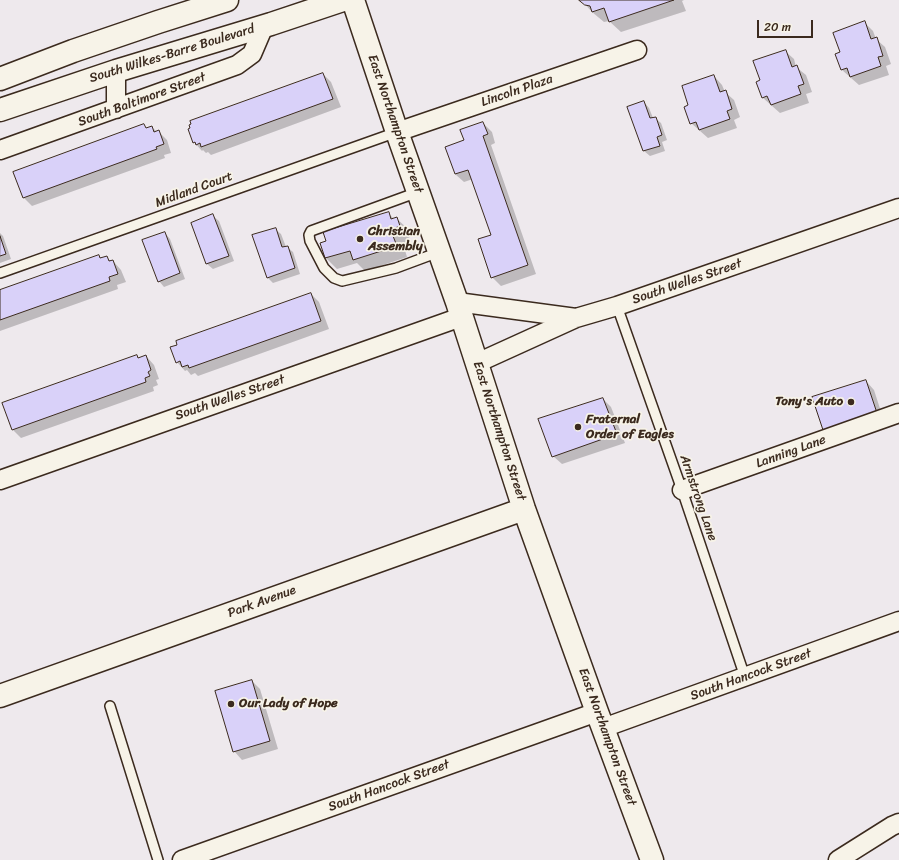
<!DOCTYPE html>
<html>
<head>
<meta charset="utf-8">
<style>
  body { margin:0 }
  #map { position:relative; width:899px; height:860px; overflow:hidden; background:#eee9ed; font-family:Sriracha,sans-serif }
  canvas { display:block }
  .scale { position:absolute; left:757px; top:20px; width:56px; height:18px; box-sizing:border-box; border:2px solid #3b2a1e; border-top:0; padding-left:5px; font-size:12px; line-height:14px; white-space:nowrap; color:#3b2a1e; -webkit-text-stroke:3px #f7f3e8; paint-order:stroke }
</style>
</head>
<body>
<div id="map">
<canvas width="899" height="860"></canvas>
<div class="scale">20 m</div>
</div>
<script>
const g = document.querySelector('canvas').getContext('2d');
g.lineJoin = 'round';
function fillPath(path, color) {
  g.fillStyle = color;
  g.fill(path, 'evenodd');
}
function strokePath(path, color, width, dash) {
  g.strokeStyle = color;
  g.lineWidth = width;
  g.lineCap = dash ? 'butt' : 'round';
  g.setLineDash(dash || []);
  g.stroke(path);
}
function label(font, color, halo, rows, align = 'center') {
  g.font = font + ' Sriracha,sans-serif';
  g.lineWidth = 3.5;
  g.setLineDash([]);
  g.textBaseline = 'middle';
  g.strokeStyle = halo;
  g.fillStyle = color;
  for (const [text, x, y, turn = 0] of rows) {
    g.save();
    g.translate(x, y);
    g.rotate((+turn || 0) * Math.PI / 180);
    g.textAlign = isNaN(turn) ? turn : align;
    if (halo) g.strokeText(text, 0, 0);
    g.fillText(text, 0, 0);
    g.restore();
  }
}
fillPath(new Path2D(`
  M 581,0 L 684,0 L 682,1 L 686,11 L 621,32 L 609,21 L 604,22 L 592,12 Z
  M 865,23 L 873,31 L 876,39 L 885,47 L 891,64 L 886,66 L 889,75 L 859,85 L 842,70 L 841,53 Z
  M 785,51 L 794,59 L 796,67 L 806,75 L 812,92 L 806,94 L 809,103 L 780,113 L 763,98 L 761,81 Z
  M 323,74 L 331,82 L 341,107 L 211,155 L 208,152 L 206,153 L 203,150 L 202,151 L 194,142 L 192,125 Z
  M 714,76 L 722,85 L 725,92 L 734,100 L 740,117 L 734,120 L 737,128 L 708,138 L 691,123 L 690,106 Z
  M 644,102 L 649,108 L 653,118 L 655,118 L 661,123 L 667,140 L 662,142 L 665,151 L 650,156 L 644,151 L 628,107 Z
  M 483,123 L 492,132 L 495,143 L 491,145 L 536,274 L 501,286 L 492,277 L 492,235 L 473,179 L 464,182 L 455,174 L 465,141 Z
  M 144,125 L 147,129 L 152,127 L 157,132 L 158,131 L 167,140 L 171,153 L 164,155 L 165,158 L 32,206 L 24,198 Z
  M 388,213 L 394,219 L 396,218 L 408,229 L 410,237 L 406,239 L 408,246 L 404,247 L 407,257 L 365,271 L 357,263 L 337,269 L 326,258 L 322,244 Z
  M 213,216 L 219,221 L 234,261 L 213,269 L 207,264 L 192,224 Z
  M 275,229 L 281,234 L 286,247 L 287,247 L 293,252 L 300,274 L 273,283 L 267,277 Z
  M 0,233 L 3,236 L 11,259 L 0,263 Z
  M 165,233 L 170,239 L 185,279 L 164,287 L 159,281 Z
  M 99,256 L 102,259 L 107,257 L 111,262 L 113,261 L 121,270 L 126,282 L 117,285 L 118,289 L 0,331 L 0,291 Z
  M 311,294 L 319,302 L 329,329 L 198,376 L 195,373 L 191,375 L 187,370 L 185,371 L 177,362 Z
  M 137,356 L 140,359 L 146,356 L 154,365 L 159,379 L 156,380 L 158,385 L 153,387 L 154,391 L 21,438 L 13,430 L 4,404 Z
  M 866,381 L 874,390 L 884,421 L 832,438 L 824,429 Z
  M 603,399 L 611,407 L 625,443 L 562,464 L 553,456 Z
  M 252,681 L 260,689 L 278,749 L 242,760 L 234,751 Z`), '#0003');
const building = new Path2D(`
  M 579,0 L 674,0 L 609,22 L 604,8 L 592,12 L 590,6 L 585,5 Z
  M 865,21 L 871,39 L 877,37 L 883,56 L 878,57 L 881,66 L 850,77 L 847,68 L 841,70 L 835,54 L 840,52 L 833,33 Z
  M 786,50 L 792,67 L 797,65 L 804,84 L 798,86 L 801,94 L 771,105 L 767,96 L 762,98 L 756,82 L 760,80 L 753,61 Z
  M 323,73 L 333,99 L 201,147 L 200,143 L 196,145 L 195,142 L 193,143 L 188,129 L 190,128 L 189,125 L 191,124 L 190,121 Z
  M 714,75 L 720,92 L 726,90 L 732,109 L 727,111 L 730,119 L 699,130 L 696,122 L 690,124 L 684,107 L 688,105 L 682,86 Z
  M 644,101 L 650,118 L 656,117 L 662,135 L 657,137 L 660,146 L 643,151 L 627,107 Z
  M 483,122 L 488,134 L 483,136 L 528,265 L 491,278 L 478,239 L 491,235 L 468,170 L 455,174 L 445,147 L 464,140 L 460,130 Z
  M 144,124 L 146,128 L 152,126 L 154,132 L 159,130 L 164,144 L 156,147 L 157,149 L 23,198 L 13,172 Z
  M 389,212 L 391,219 L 397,217 L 400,226 L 395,228 L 397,234 L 393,236 L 397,246 L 353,260 L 350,251 L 325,258 L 320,243 L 326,241 L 323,232 Z
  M 213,214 L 229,256 L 206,264 L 191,223 Z
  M 276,228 L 282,247 L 288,246 L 295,268 L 267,278 L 252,235 Z
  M 165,232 L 180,273 L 158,282 L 142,240 Z
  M 0,236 L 6,254 L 0,256 Z
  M 99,255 L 100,258 L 107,256 L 109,261 L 113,260 L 118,274 L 109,277 L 110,281 L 0,320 L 0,290 Z
  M 311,293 L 321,321 L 189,368 L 188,365 L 182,367 L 180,361 L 176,363 L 170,347 L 177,345 L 176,341 Z
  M 137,355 L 138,358 L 146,355 L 151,370 L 148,372 L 150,376 L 145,378 L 146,382 L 12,430 L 2,403 Z
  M 866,380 L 877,413 L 823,430 L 812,397 Z
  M 603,398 L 617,434 L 552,457 L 538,419 Z
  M 252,680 L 270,741 L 233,752 L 215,691 Z`);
fillPath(building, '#d9d1f9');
strokePath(building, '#3b2a1e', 1);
const service = new Path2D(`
  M 418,192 L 311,231 L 309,235 L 310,241 L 324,268 L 334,278 L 342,281 L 396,268 L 439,252
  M 0,273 L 397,132
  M 617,306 L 682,490 L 745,677
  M 110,706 L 158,860`);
const minor = new Path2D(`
  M 116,71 L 116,109
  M 397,132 L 637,50
  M 0,150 L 237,65 L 252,54 L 264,26
  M 457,302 L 576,318
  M 477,363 L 576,318 L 617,306 L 899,208
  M 0,480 L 461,317
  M 682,490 L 899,413
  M 603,728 L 899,621
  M 182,860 L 597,712
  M 838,860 L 892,826 L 899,823`);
const secondary = new Path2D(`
  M 353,0 L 397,132 L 457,302 L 524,509 L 597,712 L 652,860
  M 0,79 L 73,51 L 158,22 L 227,0
  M 0,110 L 116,71 L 271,24 L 343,0
  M 0,696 L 524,509`);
strokePath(service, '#3b2a1e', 12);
strokePath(minor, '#3b2a1e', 21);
strokePath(secondary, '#3b2a1e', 25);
strokePath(service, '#f7f3e8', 9);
strokePath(minor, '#f7f3e8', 18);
strokePath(secondary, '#f7f3e8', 22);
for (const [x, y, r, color] of [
  [360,239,4,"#3b2a1e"],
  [851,402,4,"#3b2a1e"],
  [578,427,4,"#3b2a1e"],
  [231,704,4,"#3b2a1e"]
]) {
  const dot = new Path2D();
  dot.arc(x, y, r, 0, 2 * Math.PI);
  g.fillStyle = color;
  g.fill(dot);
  strokePath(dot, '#f7f3e8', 1.5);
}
label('13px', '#3b2a1e', '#f7f3e8', [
  ["South Wilkes-Barre Boulevard",172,54,-17],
  ["Lincoln Plaza",517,91,-19],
  ["South Baltimore Street",142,100,-20],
  ["East Northampton Street",395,124,71],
  ["Midland Court",194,190,-20],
  ["South Welles Street",687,282,-19],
  ["South Welles Street",230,398,-19],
  ["East Northampton Street",499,431,72],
  ["Lanning Lane",791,452,-20],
  ["Armstrong Lane",698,498,71],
  ["Park Avenue",262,602,-20],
  ["South Hancock Street",751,675,-20],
  ["East Northampton Street",607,737,70],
  ["South Hancock Street",389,786,-20]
]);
label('bold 13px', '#3b2a1e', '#f7f3e8', [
  ["Christian",368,232],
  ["Assembly",368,247],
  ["Tony's Auto",843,402,"right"],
  ["Fraternal",586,420],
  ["Order of Eagles",586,435],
  ["Our Lady of Hope",239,704]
], 'left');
</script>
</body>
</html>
